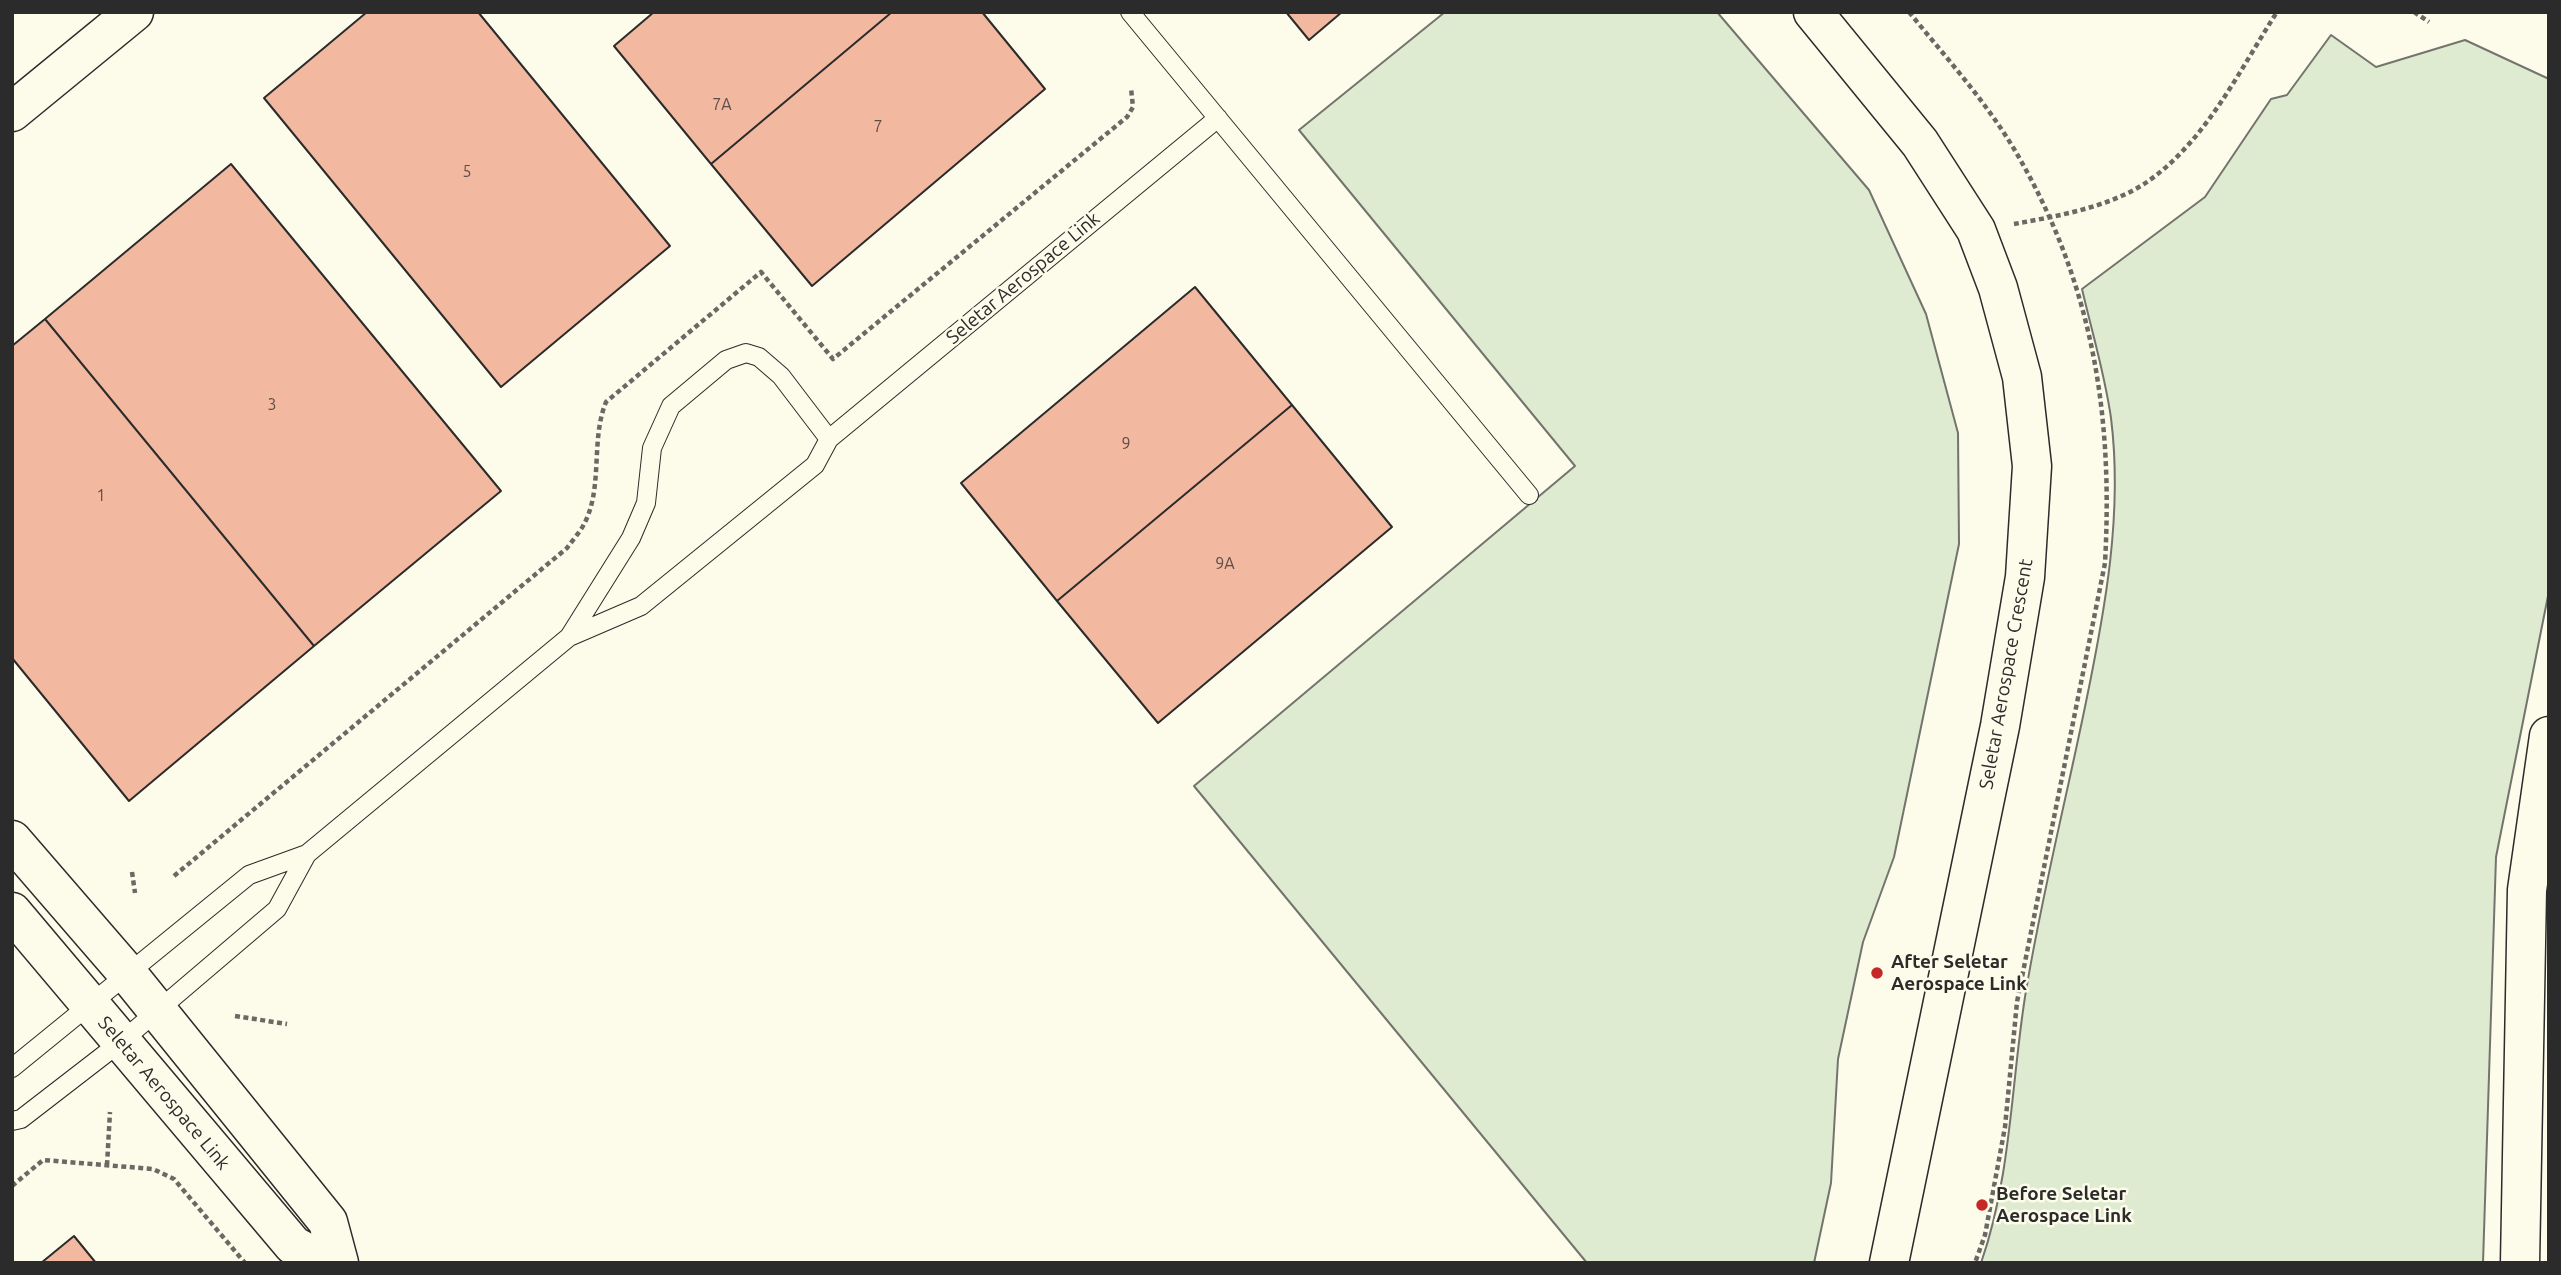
<!DOCTYPE html>
<html>
<head>
<meta charset="utf-8">
<style>
  body { margin:0 }
  #map { position:relative; width:2561px; height:1275px; overflow:hidden; background:#fdfbea; font-family:Ubuntu,sans-serif }
  canvas { display:block }
  .frame { position:absolute; inset:0; border:14px solid #2b2b2b; pointer-events:none }
</style>
</head>
<body>
<div id="map">
<canvas width="2561" height="1275"></canvas>
<div class="frame"></div>
</div>
<script>
const g = document.querySelector('canvas').getContext('2d');
g.lineJoin = 'round';
function fillPath(path, color) {
  g.fillStyle = color;
  g.fill(path, 'evenodd');
}
function strokePath(path, color, width, dash) {
  g.strokeStyle = color;
  g.lineWidth = width;
  g.lineCap = dash ? 'butt' : 'round';
  g.setLineDash(dash || []);
  g.stroke(path);
}
function label(font, color, halo, rows, align = 'center') {
  g.font = font + ' Ubuntu,sans-serif';
  g.lineWidth = 5;
  g.setLineDash([]);
  g.textBaseline = 'middle';
  g.strokeStyle = halo;
  g.fillStyle = color;
  for (const [text, x, y, turn = 0] of rows) {
    g.save();
    g.translate(x, y);
    g.rotate((+turn || 0) * Math.PI / 180);
    g.textAlign = isNaN(turn) ? turn : align;
    if (halo) g.strokeText(text, 0, 0);
    g.fillText(text, 0, 0);
    g.restore();
  }
}
const green = new Path2D(`
  M 1445,12 L 1717,12 L 1869,190 L 1926,314 L 1958,433 L 1959,544 L 1894,857 L 1863,942 L 1838,1059 L 1831,1183 L 1814,1263 L 1587,1263 L 1194,786 L 1575,466 L 1299,130 Z
  M 2331,35 L 2376,67 L 2465,40 L 2549,79 L 2549,591 L 2496,857 L 2483,1263 L 1981,1263 C 2011,1177 2011,1086 2025,997 C 2041,898 2066,800 2086,702 C 2105,610 2123,513 2111,418 C 2105,375 2092,332 2082,289 L 2205,197 L 2271,99 L 2287,95 Z`);
fillPath(green, '#deebd1');
strokePath(green, '#74746e', 2);
const building = new Path2D(`
  M 367,12 L 478,12 L 670,246 L 501,387 L 264,98 Z
  M 654,12 L 892,12 L 711,164 L 614,46 Z
  M 892,12 L 982,12 L 1045,89 L 812,286 L 711,164 Z
  M 1286,12 L 1342,12 L 1309,40 Z
  M 231,164 L 501,491 L 314,646 L 45,319 Z
  M 1195,287 L 1292,405 L 1057,601 L 961,483 Z
  M 45,319 L 314,646 L 129,801 L 12,658 L 12,346 Z
  M 1292,405 L 1392,527 L 1158,723 L 1057,601 Z
  M 74,1236 L 96,1263 L 41,1263 Z`);
fillPath(building, '#f2b8a0');
strokePath(building, '#2b2b2b', 2);
const lane = new Path2D(`
  M 1130,12 L 1529,495
  M 569,637 L 631,538 L 646,503 L 652,448 L 671,406 L 726,360 L 746,353 L 759,357 L 781,376 L 829,439
  M 12,1068 L 249,875 L 307,854 L 569,637 L 641,606 L 815,465 L 829,439 L 1218,118
  M 12,1121 L 21,1119 L 122,1041 L 277,909 L 307,854`);
const secondary = new Path2D(`
  M 1813,12 L 1920,143 L 1976,230 L 1998,288 L 2022,377 L 2032,466 L 2025,577 L 2000,726 L 1889,1263
  M 12,112 L 134,12
  M 12,840 L 127,973 L 328,1222 L 339,1263
  M 12,912 L 293,1245 L 325,1263
  M 2520,1263 L 2527,890 L 2549,736`);
strokePath(lane, '#2b2b2b', 20);
strokePath(secondary, '#2b2b2b', 41);
strokePath(new Path2D(`
  M 1909,12 C 1948,60 1991,107 2021,161 C 2094,290 2113,418 2105,563 L 2017,1002 L 2005,1127 L 1985,1235 L 1975,1263
  M 2414,12 L 2429,22
  M 2014,224 C 2058,216 2110,207 2147,182 C 2206,141 2239,71 2277,12
  M 132,872 L 135,893
  M 174,876 L 567,548 C 572,541 579,533 583,526 C 604,489 590,441 606,402 L 761,272 L 833,359 L 1127,117 L 1133,107 L 1131,88
  M 235,1016 L 287,1024
  M 107,1165 L 110,1112
  M 12,1186 L 43,1160 L 153,1169 L 174,1179 L 245,1263`), '#6a6964', 4.5, [5, 3.5]);
strokePath(lane, '#fdfbea', 18);
strokePath(secondary, '#fdfbea', 38);
for (const [x, y, r, color] of [
  [1877,973,7,"#c62828"],
  [1982,1205,7,"#c62828"]
]) {
  const dot = new Path2D();
  dot.arc(x, y, r, 0, 2 * Math.PI);
  g.fillStyle = color;
  g.fill(dot);
  strokePath(dot, '#fdfbea', 2.5);
}
label('16px', '#5d4e48', null, [
  ["7A",722,105],
  ["7",878,127],
  ["5",467,172],
  ["3",272,405],
  ["9",1126,444],
  ["1",101,496],
  ["9A",1225,564]
]);
label('19px', '#2b2b2b', '#fdfbea', [
  ["Seletar Aerospace Link",1023,278,-40],
  ["Seletar Aerospace Crescent",2006,674,-80],
  ["Seletar Aerospace Link",164,1093,50]
]);
label('bold 19px', '#2b2b2b', '#fdfbea', [
  ["After Seletar",1891,962],
  ["Aerospace Link",1891,984],
  ["Before Seletar",1996,1194],
  ["Aerospace Link",1996,1216]
], 'left');
</script>
</body>
</html>
